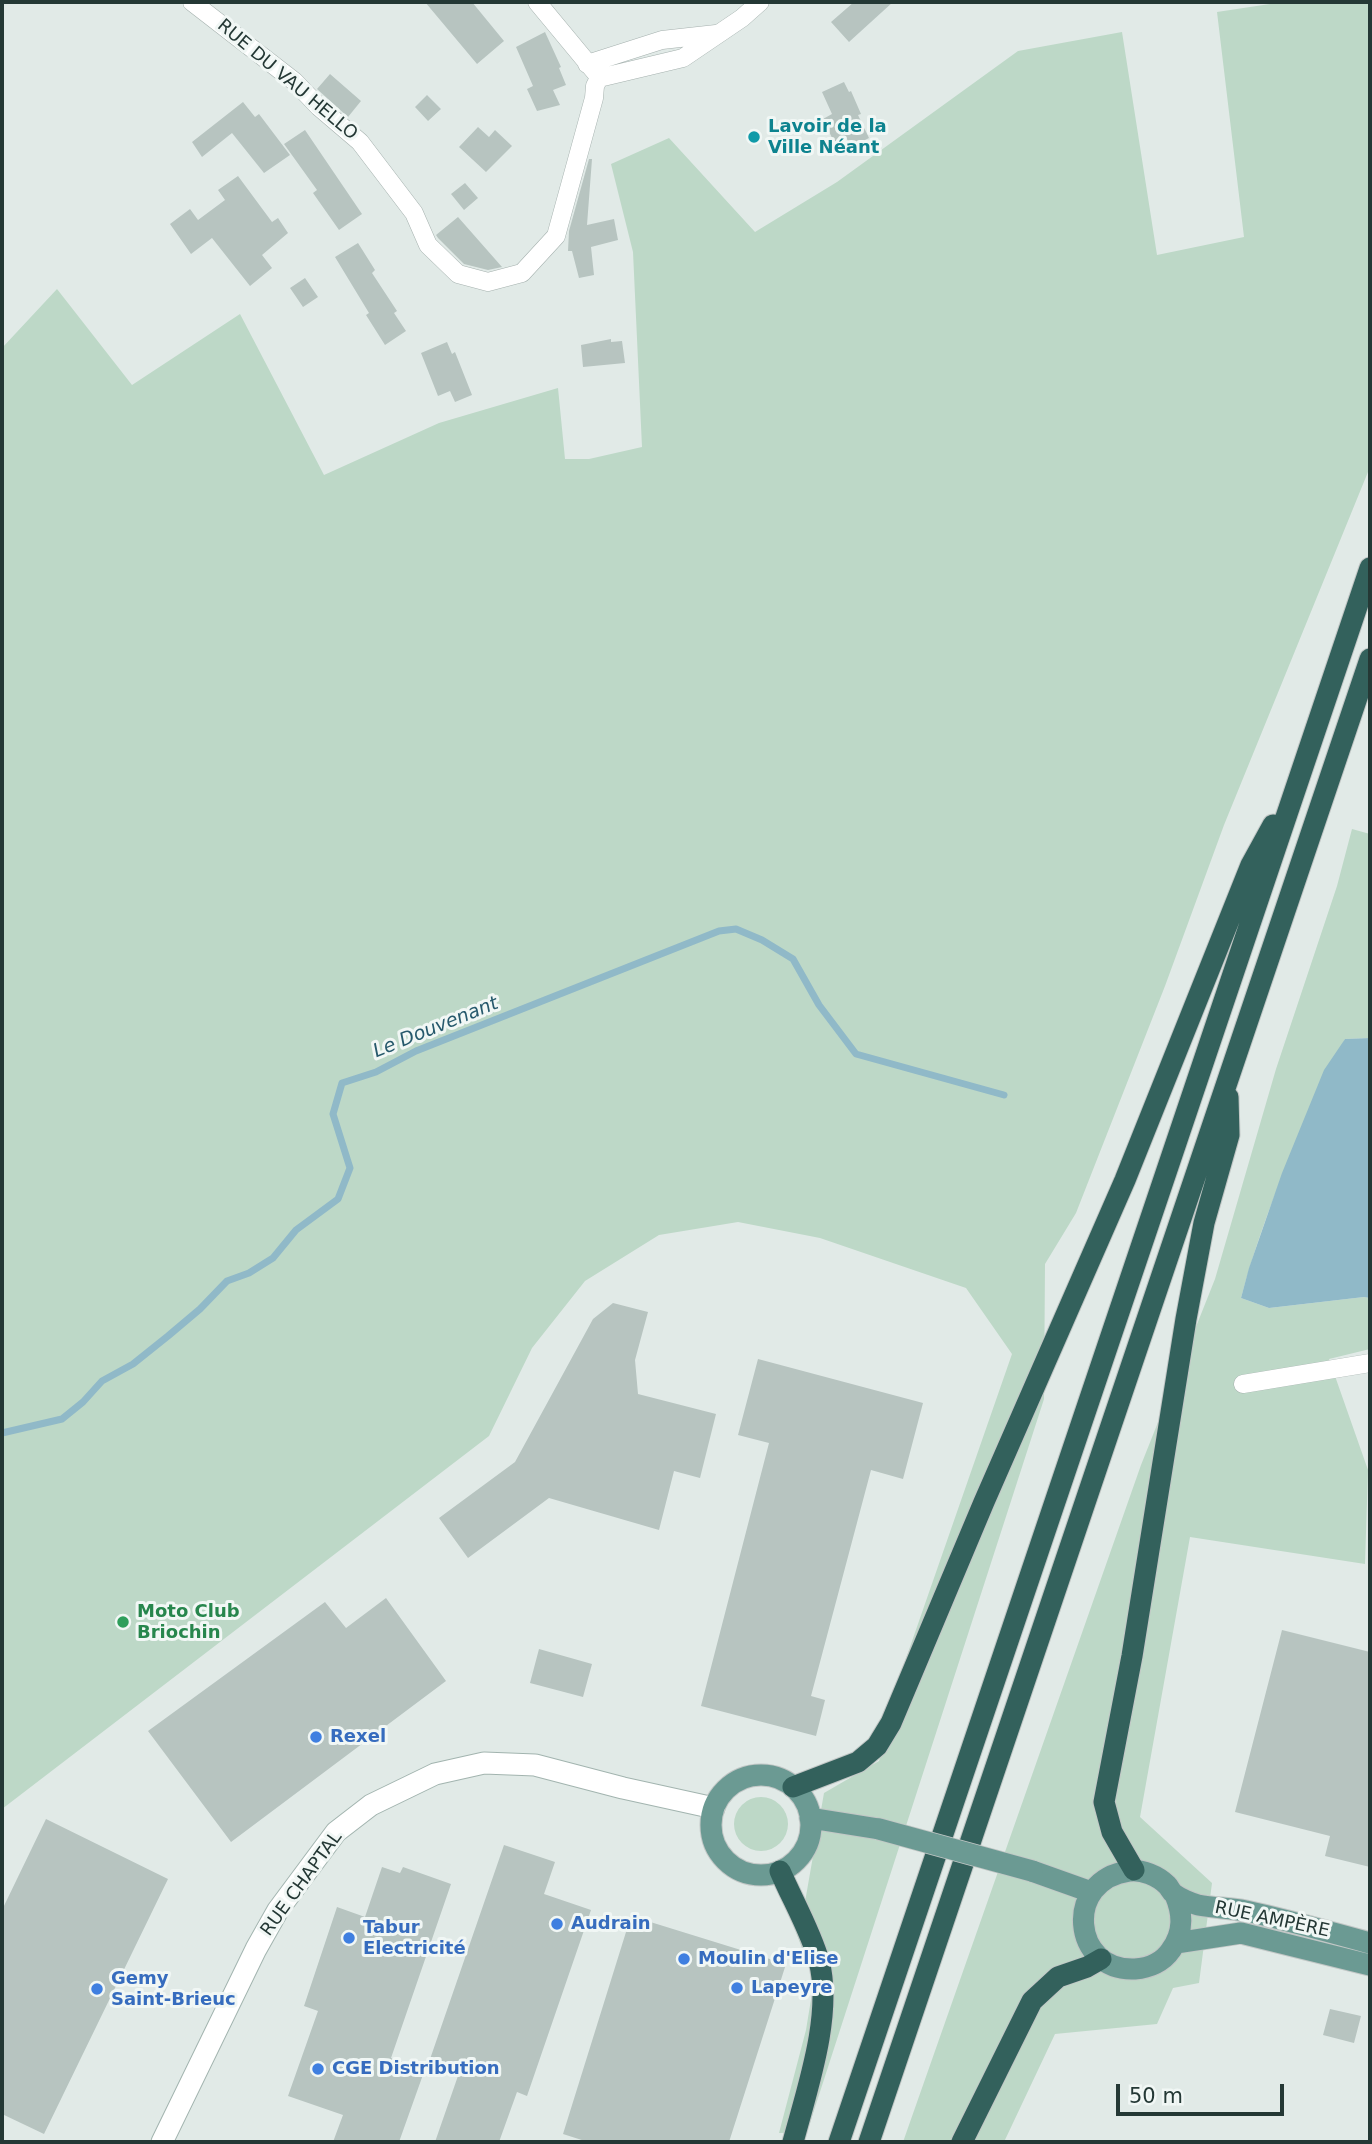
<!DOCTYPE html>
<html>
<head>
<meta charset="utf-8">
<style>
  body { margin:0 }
  #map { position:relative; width:1372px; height:2144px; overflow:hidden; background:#e1eae7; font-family:"DejaVu Sans",sans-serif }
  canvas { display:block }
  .frame { position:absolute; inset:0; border:4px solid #243835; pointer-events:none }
  .scale { position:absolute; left:1116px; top:2084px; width:168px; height:32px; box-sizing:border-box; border:4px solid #243835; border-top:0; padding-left:9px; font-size:21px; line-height:24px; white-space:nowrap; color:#243835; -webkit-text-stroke:5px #f1f7f5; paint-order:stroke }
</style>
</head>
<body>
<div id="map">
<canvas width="1372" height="2144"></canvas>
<div class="frame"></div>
<div class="scale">50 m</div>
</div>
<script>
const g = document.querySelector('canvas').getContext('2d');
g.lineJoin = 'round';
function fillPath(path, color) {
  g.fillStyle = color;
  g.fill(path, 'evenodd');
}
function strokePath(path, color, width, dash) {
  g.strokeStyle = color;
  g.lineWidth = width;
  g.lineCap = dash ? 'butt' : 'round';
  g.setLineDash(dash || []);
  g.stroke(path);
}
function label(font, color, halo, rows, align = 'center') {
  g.font = font + ' "DejaVu Sans",sans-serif';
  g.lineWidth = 6;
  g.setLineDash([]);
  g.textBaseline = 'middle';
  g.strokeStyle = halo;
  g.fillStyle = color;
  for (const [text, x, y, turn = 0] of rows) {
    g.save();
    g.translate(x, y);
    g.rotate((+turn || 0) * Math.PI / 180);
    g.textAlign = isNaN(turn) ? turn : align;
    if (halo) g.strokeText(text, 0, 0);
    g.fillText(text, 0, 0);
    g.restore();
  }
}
fillPath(new Path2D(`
  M 1283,2 L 1370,2 L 1370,467 L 1224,825 L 1165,986 L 1076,1213 L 1045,1264 L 1044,1399 L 807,2132 L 779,2133 L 806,2030 L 814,1981 L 796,1932 L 805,1902 L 824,1793 L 879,1761 L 903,1667 L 1012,1354 L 966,1288 L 820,1238 L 738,1222 L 659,1235 L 585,1281 L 532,1348 L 489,1436 L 2,1809 L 2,348 L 57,289 L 132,385 L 240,314 L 324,475 L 439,423 L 558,388 L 565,459 L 589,459 L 642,447 L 633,252 L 611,164 L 669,138 L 755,232 L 837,182 L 1018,51 L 1122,32 L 1157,255 L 1244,237 L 1217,12 Z
  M 1352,829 L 1370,834 L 1370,1038 L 1345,1039 C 1303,1125 1266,1205 1241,1298 L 1269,1308 L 1364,1297 L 1370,1298 L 1370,1349 L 1329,1359 L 1368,1470 L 1365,1564 L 1190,1537 L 1140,1817 L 1212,1883 L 1199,1983 L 1173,1988 L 1157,2024 L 1055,2034 L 1004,2142 L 903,2142 L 1141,1465 L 1215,1279 L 1276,1069 L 1337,886 Z
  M734 1824a27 27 0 1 1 54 0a27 27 0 1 1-54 0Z`), '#bdd8c7');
fillPath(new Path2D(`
  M 1370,1038 L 1370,1298 L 1364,1297 L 1269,1308 L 1241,1298 L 1249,1268 L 1282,1173 L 1324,1070 L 1345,1039 Z`), '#90b9c8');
strokePath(new Path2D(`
  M 2,1433 L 62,1419 L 83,1402 L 102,1381 L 133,1364 L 168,1336 L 200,1309 L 227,1281 L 249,1273 L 273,1258 L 296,1230 L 338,1199 L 350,1168 L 333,1114 L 342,1083 L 376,1072 L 416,1051 L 719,931 L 736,929 L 762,940 L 793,959 L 819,1005 L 856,1054 L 1004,1095`), '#90b9c8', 7);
fillPath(new Path2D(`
  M 425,2 L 472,2 L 504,41 L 477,64 Z
  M 854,2 L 893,2 L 849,42 L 831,22 Z
  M 545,32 L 561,67 L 559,68 L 566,85 L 553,90 L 560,105 L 537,111 L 527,89 L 533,86 L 516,47 Z
  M 330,74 L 361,101 L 348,117 L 317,89 Z
  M 844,82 L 849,92 L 851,91 L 861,114 L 858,115 L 869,138 L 851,147 L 846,137 L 834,142 L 823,119 L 832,114 L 822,92 Z
  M 427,95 L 441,109 L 428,121 L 415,107 Z
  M 243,102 L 255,117 L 259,114 L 290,155 L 264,173 L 232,133 L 202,157 L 192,142 Z
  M 478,127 L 489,137 L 495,130 L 512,146 L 486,172 L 459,147 Z
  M 305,130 L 362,214 L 339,230 L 313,193 L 317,190 L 284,144 Z
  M 589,159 L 592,159 L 587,225 L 614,219 L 618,240 L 591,247 L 594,275 L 579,278 L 572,251 L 568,251 L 569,231 Z
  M 238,176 L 272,222 L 278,218 L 288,233 L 262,255 L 272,268 L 250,286 L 212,238 L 191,254 L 170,224 L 190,209 L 198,220 L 225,200 L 218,190 Z
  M 465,183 L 478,198 L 464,210 L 451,194 Z
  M 458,217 L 502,267 L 488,270 L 464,264 L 438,238 L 436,235 Z
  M 358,243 L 375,270 L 372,273 L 397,311 L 394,313 L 406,331 L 385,345 L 366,315 L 369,313 L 335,257 Z
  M 305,278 L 318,297 L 303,307 L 290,288 Z
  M 611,339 L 611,342 L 622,341 L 625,363 L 583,367 L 581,345 Z
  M 447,342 L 452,354 L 455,352 L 472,395 L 455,402 L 450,391 L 438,396 L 421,353 Z
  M 613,1303 L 648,1312 L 635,1360 L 638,1394 L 716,1414 L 700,1478 L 674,1471 L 659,1530 L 549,1498 L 468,1558 L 439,1518 L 515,1462 L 593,1319 Z
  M 758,1359 L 923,1403 L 903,1479 L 871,1470 L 811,1696 L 825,1700 L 816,1736 L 701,1706 L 769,1443 L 738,1435 Z
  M 386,1598 L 446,1681 L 231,1842 L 148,1731 L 325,1602 L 346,1628 Z
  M 1282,1630 L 1370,1652 L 1370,1867 L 1325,1856 L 1330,1836 L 1235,1812 Z
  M 539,1649 L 592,1664 L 583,1697 L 530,1683 Z
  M 46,1819 L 168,1879 L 44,2134 L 2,2114 L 2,1910 Z
  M 504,1845 L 555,1862 L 544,1894 L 591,1910 L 527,2096 L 517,2092 L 499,2142 L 435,2142 L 459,2073 L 429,2062 Z
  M 382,1867 L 400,1873 L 403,1867 L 451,1884 L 391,2058 L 425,2069 L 399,2142 L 333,2142 L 343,2115 L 288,2096 L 318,2011 L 304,2006 L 337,1907 L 365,1917 Z
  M 631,1916 L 786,1964 L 729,2142 L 588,2142 L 563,2134 Z
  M 1330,2009 L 1361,2016 L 1354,2043 L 1323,2035 Z`), '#b7c4c0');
const street = new Path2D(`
  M 192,2 L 294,81 L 319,107 L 360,142 L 414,213 L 428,245 L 458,274 L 488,282 L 522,273 L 556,236 L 594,98 L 595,86 L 599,78
  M 537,2 L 595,72
  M 587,64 L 662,40 L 716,34
  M 599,78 L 683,58 L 742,18 L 760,2
  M 1243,1384 L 1370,1363`);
const secondary = new Path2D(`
  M 162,2142 L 256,1949 L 278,1910 L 336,1832 L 371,1805 L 435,1774 L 484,1763 L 535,1765 L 623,1788 L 714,1808`);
const primary = new Path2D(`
  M711 1825a50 50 0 1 1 100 0a50 50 0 1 1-100 0Z
  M 810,1818 L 879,1829
  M 1032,1871 L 1091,1892
  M 1175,1895 C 1183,1914 1184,1932 1171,1950 C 1163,1962 1149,1968 1135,1969 C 1072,1972 1063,1880 1129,1871 C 1142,1869 1158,1876 1167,1885 C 1170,1888 1171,1892 1174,1894 C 1179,1898 1191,1903 1198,1905 C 1214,1908 1230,1908 1246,1911 C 1288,1920 1329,1932 1370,1943
  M 1176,1943 L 1241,1933 L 1370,1965`);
const highway = new Path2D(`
  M 793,1787 L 858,1762 L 877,1746 L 891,1723 L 984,1502 L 1125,1180 L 1251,865 L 1273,825
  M 1134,1870 L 1112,1832 L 1104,1802 L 1132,1656 L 1186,1319 L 1204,1223 L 1229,1135 L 1228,1097
  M 780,1871 C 792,1899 811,1932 819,1961 C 833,2015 807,2089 793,2142
  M 839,2142 L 1370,568
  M 869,2142 L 1370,659
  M 962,2142 L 1032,2001 L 1058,1977 L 1087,1967 L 1101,1959`);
strokePath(street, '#a5b1ae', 19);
strokePath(secondary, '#a2b4af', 23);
strokePath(primary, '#c2c7c6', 23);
strokePath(highway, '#c2c7c6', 23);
strokePath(street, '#fff', 18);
strokePath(secondary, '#fff', 21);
strokePath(primary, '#6b9a93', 21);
strokePath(highway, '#33615c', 21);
const primaryBridge = new Path2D(`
  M 879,1829 L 1032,1871`);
strokePath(primaryBridge, '#c2c7c6', 23, []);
strokePath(primaryBridge, '#6b9a93', 21);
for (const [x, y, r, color] of [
  [754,137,7,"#0f9aa8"],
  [123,1622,7,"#2e9e5b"],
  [316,1737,7,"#3f7fe0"],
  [557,1924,7,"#3f7fe0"],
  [349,1938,7,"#3f7fe0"],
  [684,1959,7,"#3f7fe0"],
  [737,1988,7,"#3f7fe0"],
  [97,1989,7,"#3f7fe0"],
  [318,2069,7,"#3f7fe0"]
]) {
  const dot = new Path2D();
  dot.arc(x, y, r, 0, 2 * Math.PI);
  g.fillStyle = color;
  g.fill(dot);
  strokePath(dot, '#f1f7f5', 2.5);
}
label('18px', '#243835', '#f1f7f5', [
  ["RUE DU VAU HELLO",287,80,40],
  ["RUE CHAPTAL",302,1884,-54],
  ["RUE AMPÈRE",1272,1920,12]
]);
label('bold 18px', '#0d838f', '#f1f7f5', [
  ["Lavoir de la",768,127],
  ["Ville Néant",768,148]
], 'left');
label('bold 18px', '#27864d', '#f1f7f5', [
  ["Moto Club",137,1612],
  ["Briochin",137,1633]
], 'left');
label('bold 18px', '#366cbe', '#f1f7f5', [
  ["Rexel",330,1737],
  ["Audrain",571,1924],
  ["Tabur",363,1928],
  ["Electricité",363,1949],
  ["Moulin d'Elise",698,1959],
  ["Gemy",111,1979],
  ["Saint-Brieuc",111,2000],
  ["Lapeyre",751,1988],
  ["CGE Distribution",332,2069]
], 'left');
label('italic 19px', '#26596c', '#f1f7f5', [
  ["Le Douvenant",436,1028,-22]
]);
</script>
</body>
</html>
